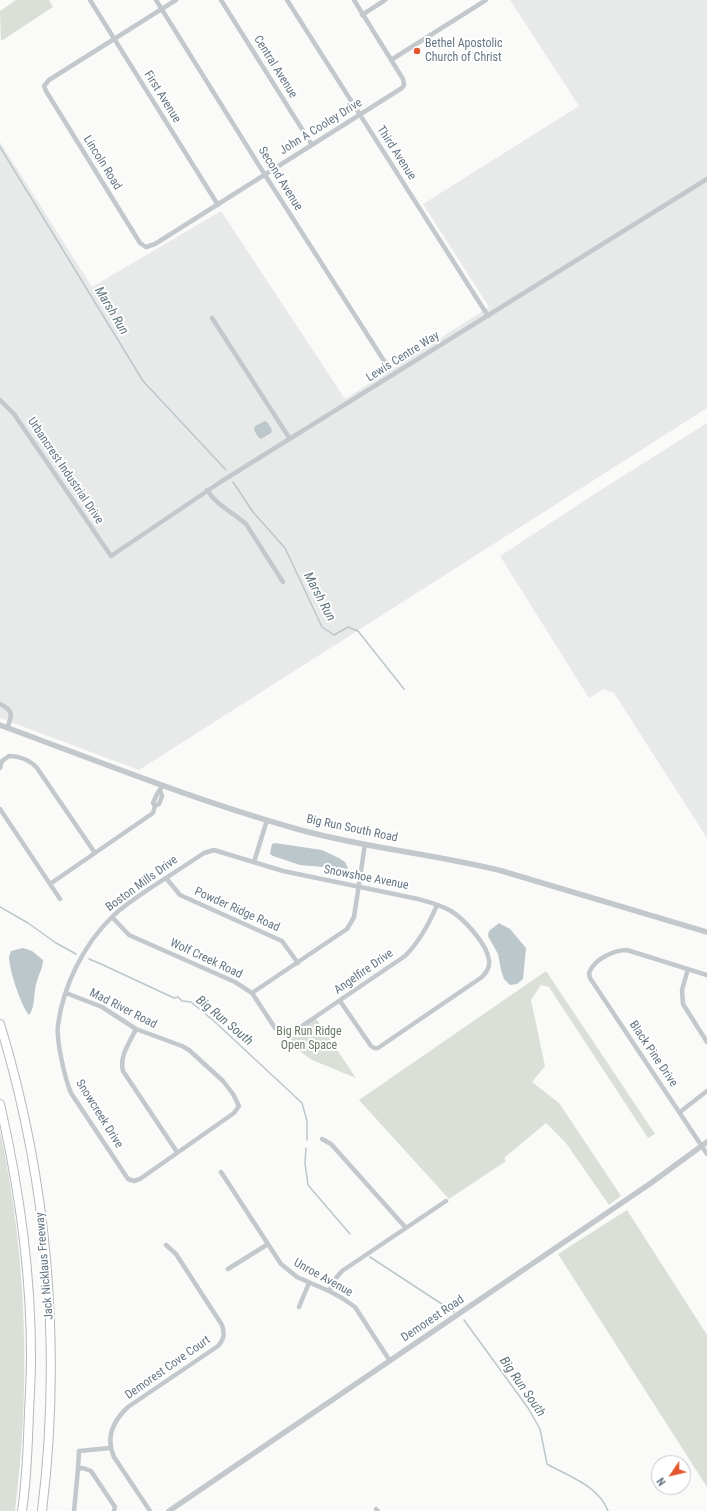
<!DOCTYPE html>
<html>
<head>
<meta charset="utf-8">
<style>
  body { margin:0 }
  #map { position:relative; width:707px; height:1511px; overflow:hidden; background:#fafaf8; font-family:"Roboto Condensed",sans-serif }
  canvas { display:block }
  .north { position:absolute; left:651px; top:1455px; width:40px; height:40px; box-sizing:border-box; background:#fff; border:1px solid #c1c8cd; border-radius:50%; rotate:235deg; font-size:11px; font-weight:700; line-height:16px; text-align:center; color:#657683 }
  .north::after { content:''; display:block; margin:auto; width:14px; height:18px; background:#e4572e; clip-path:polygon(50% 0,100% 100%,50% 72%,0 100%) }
</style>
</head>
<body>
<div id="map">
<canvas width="707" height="1511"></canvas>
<div class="north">N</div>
</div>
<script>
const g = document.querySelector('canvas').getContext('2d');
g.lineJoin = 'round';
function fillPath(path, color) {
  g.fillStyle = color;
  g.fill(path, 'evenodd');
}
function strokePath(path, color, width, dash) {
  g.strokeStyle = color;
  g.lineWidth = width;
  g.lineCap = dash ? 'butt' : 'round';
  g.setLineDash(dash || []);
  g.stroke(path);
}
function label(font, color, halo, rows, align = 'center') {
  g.font = font + ' "Roboto Condensed",sans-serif';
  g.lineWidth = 4;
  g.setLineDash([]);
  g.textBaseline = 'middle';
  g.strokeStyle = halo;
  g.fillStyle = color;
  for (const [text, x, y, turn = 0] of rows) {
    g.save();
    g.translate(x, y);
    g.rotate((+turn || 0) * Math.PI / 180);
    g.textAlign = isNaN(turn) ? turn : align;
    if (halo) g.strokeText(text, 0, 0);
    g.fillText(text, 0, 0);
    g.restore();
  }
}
fillPath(new Path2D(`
  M 510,0 L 707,0 L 707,408 L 139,770 L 0,718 L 0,142 L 92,287 L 221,211 L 345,399 L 489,307 L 423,204 L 579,106 Z
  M 707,423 L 707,838 L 614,693 L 604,689 L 589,698 L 500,556 L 593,495 Z`), '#e8e9e9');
fillPath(new Path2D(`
  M 16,0 L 49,0 L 53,7 L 1,41 L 0,11 Z
  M 546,971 L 655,1134 L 648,1138 L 549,987 L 541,985 L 531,1000 L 545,1066 L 532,1082 L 559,1103 L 621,1196 L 609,1205 L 566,1143 L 546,1123 L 504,1158 L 506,1161 L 449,1199 L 359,1100 Z
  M 315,1017 L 356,1078 L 312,1060 L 284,1040 L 286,1032 Z
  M 0,1131 C 27,1255 31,1386 15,1511 L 0,1511 Z
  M 627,1210 L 707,1335 L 707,1487 L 558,1254 Z`), '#dadfd7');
fillPath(new Path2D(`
  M 265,421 L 268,423 L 272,430 L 271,433 L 261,439 L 258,437 L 254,430 L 255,426 Z
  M 275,843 L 322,850 L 339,858 L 345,862 L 348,868 L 346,873 L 342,875 L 336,874 L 323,867 L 300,865 L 273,856 L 270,854 L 272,844 Z
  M 499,923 L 510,929 L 526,948 L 523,979 L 517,984 L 510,985 L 504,979 L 501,970 L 498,954 L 488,936 L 489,931 Z
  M 23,948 L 32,951 L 43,960 C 43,968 39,973 37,981 C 33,991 36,1007 29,1015 C 21,1006 9,969 9,957 C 9,956 11,952 11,951 Z`), '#bbc7cb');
strokePath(new Path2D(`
  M 0,147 L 143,381 L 226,470
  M 233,482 L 253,512 L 285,548 L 322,627 L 334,635 L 348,627 L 358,631 L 404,689
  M 0,907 L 28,923 L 56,943 L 76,954
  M 89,959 L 101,964 L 174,998 L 178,997 L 182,1001 L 191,1002 L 215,1022 L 302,1103 L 307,1121 L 307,1140
  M 306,1148 L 305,1163 L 308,1185 L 350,1234
  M 370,1257 L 454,1312
  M 464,1320 L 528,1408 L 540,1429 L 547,1464 C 568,1476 599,1486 608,1511`), '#bbc7cb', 1.5);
const motorway = new Path2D(`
  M 0,1024 C 48,1181 62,1348 42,1511
  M 0,1104 C 19,1187 31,1271 31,1356 C 31,1375 30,1393 29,1411 C 28,1445 27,1478 22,1511`);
strokePath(motorway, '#b4b9bd', 10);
strokePath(new Path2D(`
  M 90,0 L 218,205
  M 156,0 L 265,175 L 388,367
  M 176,0 L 49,80 L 44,86 L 46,91 L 140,243 L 146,247 L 155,244 L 402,88 L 404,85 L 403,79 L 354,0
  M 221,0 L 312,145
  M 287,0 L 488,316
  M 362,15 L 385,0
  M 391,60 L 486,0
  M 212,318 L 290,439
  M 0,400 L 14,414 L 111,556 L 222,481 L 707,179
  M 207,490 C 217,506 233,512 246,524 L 283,582
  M 0,704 C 13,710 13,715 7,728
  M 0,768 L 2,761 L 9,756 C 19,756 30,760 37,768 L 95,853
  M 155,806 L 153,803 L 157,794 L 161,788
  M 0,809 L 60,899
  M 254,862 L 267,820
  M 166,878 L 180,895 L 282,941 L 298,963
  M 50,884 L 153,813 L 155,806 L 159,804 L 162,796 L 160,790
  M 112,917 L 129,935 L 235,982 L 252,993 L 275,1028 C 283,1033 291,1033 299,1028 L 405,956 C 420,941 429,924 437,905
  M 688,969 L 682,990 L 683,1004 L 707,1042
  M 707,975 L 627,950 C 614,950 594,959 589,973 L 590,978 L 707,1154
  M 66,993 L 102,1007 L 136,1029 L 182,1046 L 189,1050 L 223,1081 L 233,1094 L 239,1106 L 234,1113 L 140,1179 L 134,1181 L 128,1179 L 71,1093 C 65,1079 56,1040 58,1025 C 63,986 84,944 112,917 C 125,904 142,894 158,883 C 174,873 189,863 204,853 L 214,850 L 283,871 L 418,899 C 429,902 441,905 451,911 C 464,919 487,944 489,960 C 490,966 487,972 482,977 L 378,1048 L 374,1048 L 371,1046 L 340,1001
  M 252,993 L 347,929 L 354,917 L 365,844
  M 136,1029 C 130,1042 119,1056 123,1071 L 177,1152
  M 680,1112 L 707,1091
  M 322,1139 L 331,1144 L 406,1228
  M 221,1172 L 281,1264 L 297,1277 L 329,1291 L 342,1298 L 355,1307 L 390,1361
  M 228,1269 L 268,1244
  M 329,1291 L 336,1278 L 342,1271 L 446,1201
  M 299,1307 L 309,1283
  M 78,1469 L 83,1468 L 91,1471 L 115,1507 L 114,1511
  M 376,1509 L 378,1511
  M 74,1511 L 78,1469 L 79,1451 L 110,1448
  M 150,1511 L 114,1457 C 105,1437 113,1421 128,1407 L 218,1346 C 224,1339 225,1334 222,1325 L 176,1254 L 166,1245`), '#c3c8cc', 4.5);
strokePath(new Path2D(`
  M 0,725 C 98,761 196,801 297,829 C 364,848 434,854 502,871 L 707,932
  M 169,1511 L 651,1183 L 707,1142`), '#c3c8cc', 5.5);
strokePath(motorway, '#fff', 8);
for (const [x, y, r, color] of [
  [417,51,4,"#e4572e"]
]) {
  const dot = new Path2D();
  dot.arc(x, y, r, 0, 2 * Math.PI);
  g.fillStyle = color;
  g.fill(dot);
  strokePath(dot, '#fff', 1.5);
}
label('12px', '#657683', '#fff', [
  ["Bethel Apostolic",425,44],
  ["Church of Christ",425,58]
], 'left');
label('12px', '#657683', '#fff', [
  ["Central Avenue",275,67,58],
  ["First Avenue",162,97,58],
  ["John A Cooley Drive",321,127,-32],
  ["Third Avenue",396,153,57],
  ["Lincoln Road",102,163,58],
  ["Second Avenue",280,179,58],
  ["Lewis Centre Way",403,357,-32],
  ["Urbancrest Industrial Drive",65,471,56],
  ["Big Run South Road",352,829,12],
  ["Snowshoe Avenue",366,878,11],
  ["Boston Mills Drive",142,884,-36],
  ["Powder Ridge Road",237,910,24],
  ["Wolf Creek Road",206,959,25],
  ["Angelfire Drive",364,972,-35],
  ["Mad River Road",123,1009,27],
  ["Black Pine Drive",653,1054,56],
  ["Snowcreek Drive",99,1114,58],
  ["Jack Nicklaus Freeway",45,1266,-95],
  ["Unroe Avenue",323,1278,29],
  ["Demorest Road",433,1319,-34],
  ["Demorest Cove Court",168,1368,-35]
]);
label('12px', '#687a64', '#fff', [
  ["Big Run Ridge",309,1032],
  ["Open Space",309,1046]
]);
label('italic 13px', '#60757c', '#fff', [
  ["Marsh Run",111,311,59],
  ["Marsh Run",319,597,62],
  ["Big Run South",224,1021,40],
  ["Big Run South",522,1387,55]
]);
</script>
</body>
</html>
